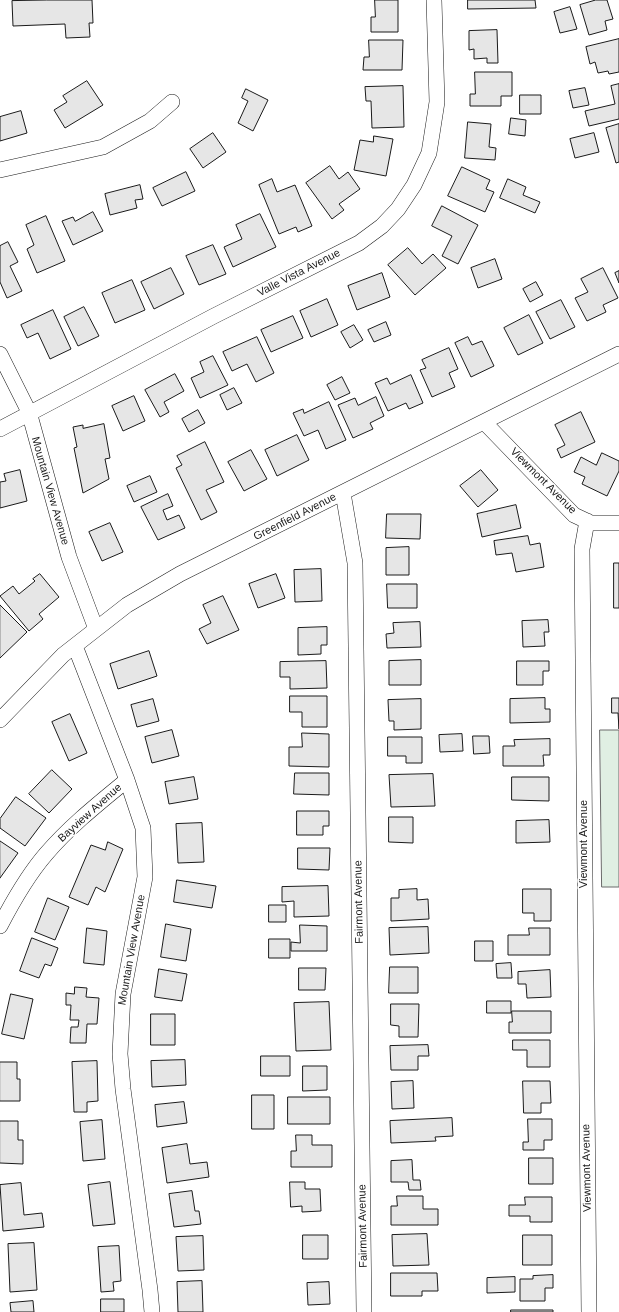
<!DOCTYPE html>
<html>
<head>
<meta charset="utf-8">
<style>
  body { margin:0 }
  canvas { display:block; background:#fff }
</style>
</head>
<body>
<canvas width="619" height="1312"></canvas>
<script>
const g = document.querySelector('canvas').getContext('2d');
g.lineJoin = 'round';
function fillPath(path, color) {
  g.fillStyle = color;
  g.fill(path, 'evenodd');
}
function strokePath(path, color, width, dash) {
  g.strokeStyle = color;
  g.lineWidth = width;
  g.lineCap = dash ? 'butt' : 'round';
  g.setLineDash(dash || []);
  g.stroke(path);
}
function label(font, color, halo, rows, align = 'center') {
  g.font = font + ' Arial,sans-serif';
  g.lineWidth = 3;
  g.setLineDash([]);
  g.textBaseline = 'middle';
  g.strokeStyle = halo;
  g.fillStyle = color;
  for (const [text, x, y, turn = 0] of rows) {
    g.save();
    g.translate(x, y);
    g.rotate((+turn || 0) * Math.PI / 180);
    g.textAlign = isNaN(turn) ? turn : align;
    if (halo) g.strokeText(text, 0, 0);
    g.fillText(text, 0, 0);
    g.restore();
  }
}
const green = new Path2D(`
  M 600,730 L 619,730 L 619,887 L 602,887 Z`);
fillPath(green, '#e0efe3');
strokePath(green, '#6a6a6a', 1);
const building = new Path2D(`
  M 47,0 L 92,0 L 93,23 L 89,23 L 90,37 L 66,38 L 65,24 L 13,26 L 12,1 Z
  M 375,0 L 398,0 L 398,32 L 371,32 L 371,17 L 375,17 Z
  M 468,0 L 535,0 L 536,8 L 468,9 Z
  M 596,0 L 607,0 L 613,19 L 605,21 L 607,30 L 589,35 L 580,5 Z
  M 570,7 L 577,29 L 560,33 L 554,12 Z
  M 497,30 L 498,63 L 487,63 L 487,58 L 474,59 L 474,49 L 469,50 L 469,31 Z
  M 619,39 L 619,72 L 609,74 L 608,71 L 598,73 L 595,62 L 590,64 L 586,47 Z
  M 369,40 L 403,40 L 402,70 L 363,70 L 364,57 L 369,57 Z
  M 475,72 L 512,72 L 512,96 L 501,96 L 501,106 L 470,106 L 470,94 L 475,94 Z
  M 87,81 L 103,105 L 65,128 L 54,110 L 67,102 L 63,96 Z
  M 619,84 L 619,119 L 589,126 L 585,111 L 615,104 L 611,86 Z
  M 403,86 L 404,127 L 372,128 L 371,101 L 366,101 L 365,87 Z
  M 585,88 L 589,105 L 573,108 L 569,91 Z
  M 246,89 L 268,100 L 253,131 L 238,123 L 248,101 L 242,98 Z
  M 520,95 L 541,95 L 541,114 L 520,114 Z
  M 21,111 L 27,133 L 0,141 L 0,117 Z
  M 511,118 L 526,120 L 525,136 L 509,134 Z
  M 468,122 L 491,124 L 489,147 L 496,148 L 495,160 L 465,158 Z
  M 619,124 L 619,162 L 616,163 L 606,128 Z
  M 213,133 L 226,152 L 203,168 L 190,149 Z
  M 594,133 L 599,152 L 575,158 L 570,139 Z
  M 374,136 L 393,139 L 386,176 L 354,170 L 360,140 L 373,142 Z
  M 330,166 L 339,179 L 348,172 L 360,189 L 339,204 L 344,210 L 332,219 L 306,183 Z
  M 462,167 L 490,180 L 486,189 L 494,192 L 485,212 L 448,196 Z
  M 186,172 L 195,191 L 162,206 L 153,188 Z
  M 272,179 L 277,192 L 295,185 L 312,226 L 298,232 L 296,227 L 279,234 L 259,185 Z
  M 508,179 L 526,187 L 523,195 L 540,202 L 535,213 L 500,198 Z
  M 140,185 L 143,199 L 135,200 L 137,208 L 110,215 L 105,194 Z
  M 442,206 L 478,225 L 458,264 L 442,256 L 452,236 L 432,226 Z
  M 93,212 L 103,231 L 73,245 L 62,221 L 73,217 L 75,221 Z
  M 260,214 L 276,247 L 233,267 L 224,247 L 242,239 L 236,225 Z
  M 46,216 L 65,261 L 37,273 L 27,249 L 34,245 L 26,225 Z
  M 8,242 L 18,262 L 10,266 L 22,291 L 7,298 L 0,282 L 0,246 Z
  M 213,245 L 226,274 L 199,285 L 186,256 Z
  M 408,248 L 422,264 L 433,254 L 446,268 L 415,295 L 388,265 Z
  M 495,259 L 502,279 L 478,288 L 471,268 Z
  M 171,268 L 184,294 L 154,309 L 141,282 Z
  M 603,268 L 618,298 L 603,305 L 606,312 L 587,321 L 575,298 L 588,292 L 581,279 Z
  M 619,271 L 619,283 L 615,273 Z
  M 382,273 L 390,297 L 357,310 L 348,286 Z
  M 132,280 L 145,310 L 115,323 L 102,293 Z
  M 536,282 L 543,295 L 530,302 L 523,289 Z
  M 327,299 L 338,325 L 311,337 L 300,311 Z
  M 561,300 L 575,327 L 550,339 L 536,312 Z
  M 84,307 L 99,336 L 78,346 L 64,317 Z
  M 53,310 L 71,349 L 50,359 L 38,333 L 27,338 L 21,325 Z
  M 529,315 L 543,343 L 518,355 L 504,328 Z
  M 293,316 L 303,338 L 271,352 L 261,330 Z
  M 386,322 L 391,335 L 374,342 L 368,330 Z
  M 354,325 L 363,340 L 350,348 L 341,332 Z
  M 257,337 L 274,373 L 256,382 L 247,364 L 232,371 L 223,352 Z
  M 468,337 L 472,345 L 482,341 L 494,366 L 471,377 L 455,343 Z
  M 449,348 L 458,369 L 449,373 L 455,387 L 432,397 L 420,370 L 426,368 L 422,360 Z
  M 213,356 L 228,385 L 200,398 L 191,378 L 204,372 L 200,362 Z
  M 175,374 L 184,391 L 164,402 L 169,412 L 160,417 L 145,390 Z
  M 411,375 L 423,403 L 409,409 L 406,403 L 388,411 L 375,383 L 387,378 L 390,384 Z
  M 342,377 L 350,393 L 335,400 L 327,385 Z
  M 234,388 L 242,403 L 227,410 L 220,395 Z
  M 134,396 L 145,421 L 123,431 L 112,406 Z
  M 376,397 L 384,416 L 370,423 L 373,429 L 353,438 L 338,405 L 355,398 L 358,405 Z
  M 329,402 L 346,440 L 326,449 L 318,430 L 304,436 L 293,413 L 303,409 L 304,413 Z
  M 198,410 L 205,423 L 189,432 L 182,419 Z
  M 581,412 L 595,442 L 561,458 L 557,449 L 565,445 L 555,425 Z
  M 104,424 L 110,458 L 105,459 L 109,479 L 83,493 L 74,448 L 77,447 L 73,427 L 83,425 L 83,428 Z
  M 297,435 L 309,460 L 277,476 L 265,450 Z
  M 205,442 L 224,482 L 206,490 L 217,512 L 201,520 L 176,468 L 182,465 L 177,456 Z
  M 251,450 L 267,479 L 244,491 L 228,462 Z
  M 602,453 L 619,461 L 619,471 L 607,496 L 582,484 L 585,477 L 574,472 L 581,457 L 596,465 Z
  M 20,470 L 27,501 L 0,508 L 0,482 L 6,481 L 4,474 Z
  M 481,470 L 498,490 L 478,507 L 460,486 Z
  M 150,476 L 157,492 L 134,502 L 127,486 Z
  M 168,494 L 173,506 L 163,510 L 167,520 L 179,515 L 185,528 L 158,540 L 141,507 Z
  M 516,505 L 521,528 L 482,537 L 477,514 Z
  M 387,514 L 421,514 L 420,539 L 386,538 Z
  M 110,523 L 123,552 L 102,561 L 89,532 Z
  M 528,536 L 530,545 L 540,543 L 544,567 L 516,572 L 512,553 L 496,555 L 494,541 Z
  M 409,547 L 409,575 L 386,575 L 386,548 Z
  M 614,563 L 619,563 L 619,608 L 614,608 Z
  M 321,569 L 322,601 L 295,602 L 294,570 Z
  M 40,574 L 59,597 L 39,614 L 43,619 L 29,631 L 0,596 L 13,586 L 19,594 L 35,581 L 33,579 Z
  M 276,574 L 285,598 L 258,608 L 249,584 Z
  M 387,584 L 417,584 L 417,608 L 388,608 Z
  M 223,596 L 239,630 L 207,644 L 199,629 L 211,623 L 203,605 Z
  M 0,605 L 27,632 L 0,658 Z
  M 548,620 L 549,632 L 544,632 L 545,646 L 523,647 L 522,621 Z
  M 420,622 L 421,647 L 387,648 L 386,634 L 394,633 L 393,623 Z
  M 327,627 L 327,645 L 321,645 L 321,654 L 298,655 L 298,628 Z
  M 149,651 L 157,676 L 118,689 L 110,664 Z
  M 421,660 L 421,685 L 389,685 L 389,661 Z
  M 326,661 L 327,688 L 290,689 L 290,677 L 280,677 L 280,662 Z
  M 517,661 L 549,661 L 549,671 L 543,671 L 543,685 L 517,685 Z
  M 290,696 L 327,696 L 327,727 L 302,727 L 302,712 L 290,712 Z
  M 545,698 L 545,709 L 550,709 L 550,722 L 510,723 L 510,699 Z
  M 612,698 L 619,698 L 619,729 L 618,713 L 612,713 Z
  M 153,699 L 159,721 L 137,727 L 131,705 Z
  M 421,699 L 421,729 L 394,730 L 394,721 L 389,721 L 388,700 Z
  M 70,714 L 87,753 L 69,761 L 52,722 Z
  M 172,730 L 179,756 L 152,763 L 145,737 Z
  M 302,733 L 329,734 L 329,767 L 289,766 L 289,747 L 302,747 Z
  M 462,734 L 463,751 L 440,752 L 439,735 Z
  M 473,736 L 489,736 L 490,753 L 474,754 Z
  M 388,737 L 422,737 L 422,763 L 406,763 L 406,756 L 388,756 Z
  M 550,739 L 550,755 L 543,755 L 544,766 L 503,766 L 503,746 L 515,746 L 514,740 Z
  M 52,770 L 72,789 L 49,813 L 29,794 Z
  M 295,773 L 329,773 L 329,795 L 294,794 Z
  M 433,774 L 435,806 L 391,807 L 389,775 Z
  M 194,777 L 198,799 L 169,804 L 165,782 Z
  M 512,777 L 549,777 L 549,801 L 512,800 Z
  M 16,797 L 46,818 L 25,846 L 0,828 L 0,819 Z
  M 297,811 L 329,811 L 329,826 L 323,826 L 323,835 L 297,835 Z
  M 389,817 L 413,817 L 413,843 L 389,842 Z
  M 549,820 L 550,842 L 516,843 L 516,821 Z
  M 202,823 L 204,862 L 178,863 L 176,824 Z
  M 0,841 L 18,853 L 0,878 Z
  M 108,842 L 123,849 L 105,892 L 96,887 L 88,905 L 69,897 L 91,845 L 105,850 Z
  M 298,848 L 330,848 L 329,870 L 298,869 Z
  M 177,880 L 216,886 L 212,908 L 174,902 Z
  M 328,886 L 329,916 L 294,917 L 294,901 L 282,902 L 282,887 Z
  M 417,889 L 417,900 L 428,899 L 429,919 L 391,921 L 391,898 L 399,898 L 399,890 Z
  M 523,889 L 551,889 L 551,921 L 534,921 L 534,913 L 523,913 Z
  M 48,898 L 69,907 L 55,940 L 35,932 Z
  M 269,905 L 286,905 L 286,922 L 269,922 Z
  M 166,924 L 191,929 L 186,961 L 161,957 Z
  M 300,925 L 327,926 L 327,951 L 291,951 L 291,942 L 300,943 Z
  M 428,927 L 429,953 L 390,955 L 389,928 Z
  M 87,928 L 107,931 L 104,965 L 84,963 Z
  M 529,928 L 550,928 L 550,955 L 508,955 L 508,935 L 529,935 Z
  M 32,938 L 58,948 L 51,966 L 45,964 L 39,978 L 20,971 Z
  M 269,939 L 290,939 L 290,958 L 269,958 Z
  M 475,941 L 493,941 L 493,961 L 475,961 Z
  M 511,963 L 512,978 L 497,978 L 496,964 Z
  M 390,967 L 418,967 L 418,993 L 389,993 Z
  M 299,968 L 326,968 L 325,990 L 299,990 Z
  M 159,969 L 187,974 L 182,1001 L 155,997 Z
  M 550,970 L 551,997 L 527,998 L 526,984 L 518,984 L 518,972 Z
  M 75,987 L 87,988 L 86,997 L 99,998 L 97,1024 L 87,1024 L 86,1043 L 70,1043 L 71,1027 L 78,1027 L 79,1020 L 70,1020 L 71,1005 L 66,1005 L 66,993 L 74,994 Z
  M 11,994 L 33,999 L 24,1039 L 2,1034 Z
  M 487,1001 L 511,1001 L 511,1013 L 487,1013 Z
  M 329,1002 L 331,1050 L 296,1051 L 294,1003 Z
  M 391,1004 L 419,1004 L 418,1037 L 399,1037 L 399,1026 L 391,1025 Z
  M 512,1011 L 551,1011 L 551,1033 L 509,1033 L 509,1022 L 512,1022 Z
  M 151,1014 L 175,1014 L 175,1045 L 151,1045 Z
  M 513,1040 L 550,1040 L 550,1067 L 527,1067 L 527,1050 L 513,1050 Z
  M 428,1045 L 429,1056 L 418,1056 L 418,1070 L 391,1070 L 390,1046 Z
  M 261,1056 L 290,1056 L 290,1076 L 261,1076 Z
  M 185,1060 L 186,1085 L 152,1087 L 151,1061 Z
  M 97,1061 L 98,1101 L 87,1102 L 87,1112 L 74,1112 L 72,1062 Z
  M 0,1062 L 17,1062 L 17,1079 L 20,1079 L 20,1101 L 0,1101 Z
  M 303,1066 L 327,1066 L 327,1090 L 303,1091 Z
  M 413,1081 L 414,1108 L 392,1109 L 391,1082 Z
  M 523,1081 L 550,1081 L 551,1103 L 541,1103 L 541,1113 L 524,1113 Z
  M 252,1095 L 274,1095 L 274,1129 L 252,1129 Z
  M 288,1097 L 330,1097 L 330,1124 L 288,1124 Z
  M 184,1102 L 187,1123 L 157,1127 L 155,1105 Z
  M 452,1118 L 453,1136 L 435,1137 L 436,1141 L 391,1143 L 390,1121 Z
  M 528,1119 L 552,1119 L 552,1140 L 544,1140 L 544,1150 L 523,1150 L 523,1142 L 528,1142 Z
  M 102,1120 L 105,1159 L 83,1161 L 80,1122 Z
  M 0,1121 L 18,1121 L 18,1140 L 23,1140 L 23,1164 L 0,1163 Z
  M 296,1135 L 312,1135 L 312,1145 L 332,1145 L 332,1167 L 291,1167 L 291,1151 L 296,1151 Z
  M 187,1144 L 190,1164 L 207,1162 L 209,1177 L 167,1183 L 162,1148 Z
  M 529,1158 L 553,1158 L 553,1184 L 529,1184 Z
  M 412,1160 L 413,1180 L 420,1180 L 421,1190 L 409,1190 L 408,1182 L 391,1182 L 391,1161 Z
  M 110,1182 L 115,1224 L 93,1226 L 88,1185 Z
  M 290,1182 L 305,1182 L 305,1189 L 320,1189 L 321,1211 L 302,1212 L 302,1206 L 291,1207 Z
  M 21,1183 L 24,1215 L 42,1213 L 44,1227 L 3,1231 L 0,1185 Z
  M 192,1191 L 195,1211 L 199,1211 L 201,1224 L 174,1227 L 169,1194 Z
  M 397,1196 L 423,1196 L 423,1209 L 438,1209 L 438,1225 L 391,1225 L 391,1206 L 397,1206 Z
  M 525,1197 L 552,1197 L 552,1222 L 530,1222 L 530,1216 L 509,1216 L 509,1205 L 525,1205 Z
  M 427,1234 L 429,1265 L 393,1266 L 392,1235 Z
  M 303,1235 L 328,1235 L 328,1259 L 303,1259 Z
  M 523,1235 L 552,1235 L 552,1265 L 523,1265 Z
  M 203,1236 L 204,1270 L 178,1271 L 176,1237 Z
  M 34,1243 L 37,1290 L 10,1292 L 8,1244 Z
  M 119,1246 L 121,1281 L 113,1282 L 114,1291 L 101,1292 L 98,1247 Z
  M 391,1273 L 437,1273 L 438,1291 L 422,1291 L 422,1296 L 391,1296 Z
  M 553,1275 L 553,1288 L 545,1288 L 545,1301 L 520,1301 L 520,1279 L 533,1279 L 533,1276 Z
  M 515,1277 L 515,1292 L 487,1293 L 487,1278 Z
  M 202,1281 L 203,1312 L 178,1312 L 177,1282 Z
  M 329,1282 L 330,1304 L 308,1305 L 307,1283 Z
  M 101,1299 L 124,1299 L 124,1312 L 101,1312 Z
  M 33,1301 L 34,1312 L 11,1312 L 10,1303 Z
  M 511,1310 L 553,1310 L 553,1312 L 511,1312 Z`);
fillPath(building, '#e6e6e6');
strokePath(building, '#1a1a1a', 1);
const minor = new Path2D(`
  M 0,170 L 103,147 L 150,121 L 172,102
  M 0,354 L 29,412 L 69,557 L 96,629
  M 484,422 L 574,515 L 591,523 L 619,523
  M 0,429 L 214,316 L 359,243 L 382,226 L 398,209 L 414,185 L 429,153 L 437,102 L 434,0
  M 343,493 L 355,563 L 364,1312
  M 587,521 L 582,549 L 589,1312
  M 75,646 L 127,780 L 143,828 L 145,877 L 123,994 L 120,1054 L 123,1089 L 150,1290 L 152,1312
  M 0,720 L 63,655 L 127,605 L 180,574 L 619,354
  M 0,926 C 13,901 27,876 46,854 C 70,826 99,803 127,780`);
strokePath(minor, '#1a1a1a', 16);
strokePath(minor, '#fff', 15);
label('11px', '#1a1a1a', '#fff', [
  ["Valle Vista Avenue",299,273,-27],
  ["Viewmont Avenue",543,481,45],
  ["Mountain View Avenue",50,491,74],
  ["Greenfield Avenue",295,517,-27],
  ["Bayview Avenue",90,813,-42],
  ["Viewmont Avenue",584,844,-90],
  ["Fairmont Avenue",359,902,-91],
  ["Mountain View Avenue",132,950,-80],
  ["Viewmont Avenue",587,1168,-91],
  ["Fairmont Avenue",363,1226,-91]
]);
</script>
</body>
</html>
